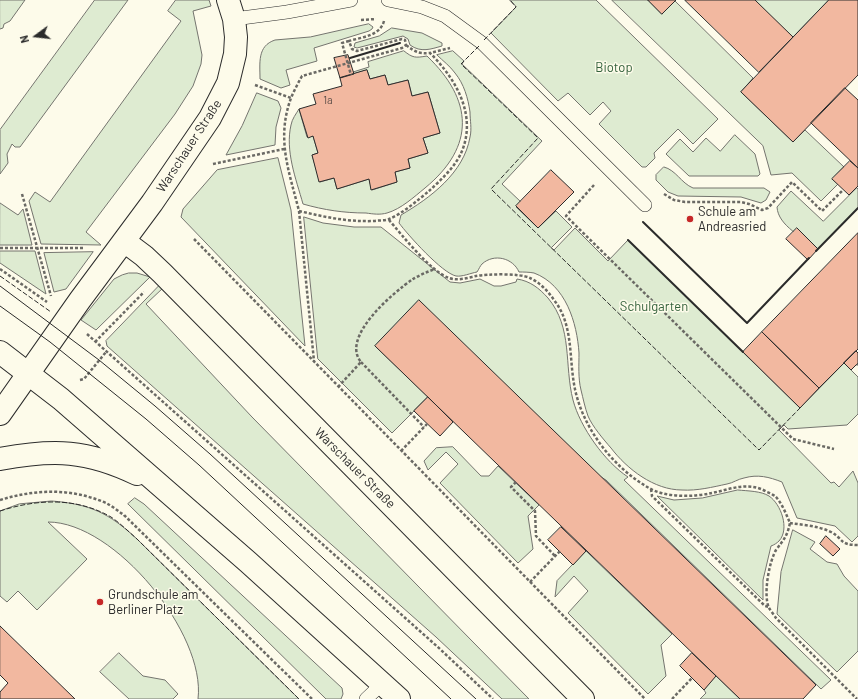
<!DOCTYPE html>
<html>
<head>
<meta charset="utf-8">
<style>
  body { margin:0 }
  #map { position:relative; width:858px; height:699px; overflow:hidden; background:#fdfbea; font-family:Barlow,sans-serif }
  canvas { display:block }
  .north { position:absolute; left:16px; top:16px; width:40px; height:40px; -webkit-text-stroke:3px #fdfbea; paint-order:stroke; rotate:255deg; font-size:11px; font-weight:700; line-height:16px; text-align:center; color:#2b2b2b }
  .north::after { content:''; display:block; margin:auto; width:14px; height:18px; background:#2b2b2b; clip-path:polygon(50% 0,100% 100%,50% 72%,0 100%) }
</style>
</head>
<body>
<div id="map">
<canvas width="858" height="699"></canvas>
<div class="north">N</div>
</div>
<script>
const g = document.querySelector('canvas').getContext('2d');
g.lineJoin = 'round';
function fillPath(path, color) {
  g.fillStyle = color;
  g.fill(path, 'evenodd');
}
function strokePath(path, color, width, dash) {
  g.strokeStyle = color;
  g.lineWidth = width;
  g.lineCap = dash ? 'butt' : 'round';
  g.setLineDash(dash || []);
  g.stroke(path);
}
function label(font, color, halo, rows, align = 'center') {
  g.font = font + ' Barlow,sans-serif';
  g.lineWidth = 3;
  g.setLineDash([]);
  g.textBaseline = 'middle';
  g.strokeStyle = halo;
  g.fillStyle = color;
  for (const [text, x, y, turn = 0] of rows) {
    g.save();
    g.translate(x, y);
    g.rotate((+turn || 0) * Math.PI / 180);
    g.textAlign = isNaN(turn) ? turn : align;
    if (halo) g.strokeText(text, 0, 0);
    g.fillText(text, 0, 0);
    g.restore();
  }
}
const green = new Path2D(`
  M 0,0 L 25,0 L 10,21 L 4,24 L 3,28 L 0,29 Z
  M 95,0 L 128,0 L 20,147 L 15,147 L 12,144 L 7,154 L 8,163 L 0,174 L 0,130 Z
  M 176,0 L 209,0 L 211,6 L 193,11 L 202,55 L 201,64 L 193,86 L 175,114 L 86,232 L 101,245 L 41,244 L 29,201 L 35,192 L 50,202 L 181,21 L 168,11 Z
  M 510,0 L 596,0 L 718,119 L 693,144 L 678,129 L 654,153 L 655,158 L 646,167 L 642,167 L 599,124 L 611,111 L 603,102 L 590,115 L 568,93 L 558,101 L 491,33 L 516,7 Z
  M 612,0 L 648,0 L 662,14 L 675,1 L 753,78 L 741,92 L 793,142 L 805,130 L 844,167 L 833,179 L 838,184 L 821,201 L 792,173 L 771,175 L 763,146 Z
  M 755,0 L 829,0 L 793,37 Z
  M 369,24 L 373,27 L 372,29 L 369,31 L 314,48 L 317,61 L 286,70 L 290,85 L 281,88 L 260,79 C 260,63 257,46 275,40 L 310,37 Z
  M 392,28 L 422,33 L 442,43 L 442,46 C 431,49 421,53 410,45 L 408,39 L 403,36 L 357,48 L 354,47 L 355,43 L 379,36 Z
  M 404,51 C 413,58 415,58 427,56 C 473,100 476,146 425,188 C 414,197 401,209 387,213 C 380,215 373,214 366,213 C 344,213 324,210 303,204 C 296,179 285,151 291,125 C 292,119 296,114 299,109 L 307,137 L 313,136 L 318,153 L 312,155 L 320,182 L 334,178 L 337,189 L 369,179 L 372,190 L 397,182 L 395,172 L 410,168 L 408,159 L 428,153 L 423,138 L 440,133 L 428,92 L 412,96 L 408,80 L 388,85 L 385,75 L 370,79 L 367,70 L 354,74 L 353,72 L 369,67 L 368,62 Z
  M 453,51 L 464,61 L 462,64 L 542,141 L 502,184 L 521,202 L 516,207 L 538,228 L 556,211 L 572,227 L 551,248 L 554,250 L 575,228 L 608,261 L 628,240 L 800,408 L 844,363 L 858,377 L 858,414 L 847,425 L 788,429 L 784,425 L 779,430 L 831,483 L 834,482 L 839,487 L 853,471 L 858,483 L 858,536 L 852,542 L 835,526 L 797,518 L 782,482 C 769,477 758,474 744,478 C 738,479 733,483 727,484 C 713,487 697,491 682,490 C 654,490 627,469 611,448 C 604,440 592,426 588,416 C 585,408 583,398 581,390 C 578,378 579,365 579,353 C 577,323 566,285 534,273 C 529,272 523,272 519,272 C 513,258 494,253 482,264 C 480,266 479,269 477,272 C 471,273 462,277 456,276 C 442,273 408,235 399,223 L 401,215 C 430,198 464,173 470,137 C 472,129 470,120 470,112 C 468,98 464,84 455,73 C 450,66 443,61 437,55 Z
  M 257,93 L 278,101 L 281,108 L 276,127 L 275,145 L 226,155 L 242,126 Z
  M 735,135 L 755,154 L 760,174 L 758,176 L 689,176 L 666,154 L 680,139 L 693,152 L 706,138 L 720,151 Z
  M 278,158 L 291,210 L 305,346 L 181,217 L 183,209 L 217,170 Z
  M 664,167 C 676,170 681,183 693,188 L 764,188 L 770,192 L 766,200 L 761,203 L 741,197 L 678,196 L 668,192 L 656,180 L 656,175 Z
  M 857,188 L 858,189 L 858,208 L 818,249 C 804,238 778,226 777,207 L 791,191 L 823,221 Z
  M 0,203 L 18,215 L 23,209 L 32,245 L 0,245 Z
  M 304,217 L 323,223 L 354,227 L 381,227 L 450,282 L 460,283 L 480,279 L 494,286 L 501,286 L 516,282 L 517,279 C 530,281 539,288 548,298 C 573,328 564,365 573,400 C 580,427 605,462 628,477 L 624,480 L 831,680 L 821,689 L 606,480 L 375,346 L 428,397 L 392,433 L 318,359 Z
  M 0,251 L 35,251 L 46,294 L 0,263 Z
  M 93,252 L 66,289 L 54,292 L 44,253 Z
  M 129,273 L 137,273 L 150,277 L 96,330 L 81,320 L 114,279 L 122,275 Z
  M 160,285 L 163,288 L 146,304 L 252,417 L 529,699 L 502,699 L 436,637 L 107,346 L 106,341 Z
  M 453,447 L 481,476 L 489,476 L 498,466 L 539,505 L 528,516 L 533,549 L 518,563 L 440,483 L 458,464 L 446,452 L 428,470 L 424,461 L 436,448 Z
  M 738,490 C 748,491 761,491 769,496 C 781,504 790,529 779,541 C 777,543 774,545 771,546 L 763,580 L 763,600 L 657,496 L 674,500 L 702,498 Z
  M 135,498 L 144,504 L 342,688 L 343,694 L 341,699 L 326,699 L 128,504 Z
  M 52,501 C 90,504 109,513 137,539 L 299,699 L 198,699 C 206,634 115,522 48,522 L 87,559 L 37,610 L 18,591 L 7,602 L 0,596 L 0,511 L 19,504 Z
  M 793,530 L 815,542 L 810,549 L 827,562 L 837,564 L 844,576 L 858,591 L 858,651 L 837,672 L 777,614 L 781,572 Z
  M 586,551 L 672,634 L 661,645 L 666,676 L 648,694 L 568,613 L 588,591 L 574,576 L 555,597 L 557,581 Z
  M 119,653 L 143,676 L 165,680 L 178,694 L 173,699 L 129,699 L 100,672 Z
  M 716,676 L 740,699 L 700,699 L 706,693 L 704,690 Z`);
fillPath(green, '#deebd1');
strokePath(green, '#74746e', 1);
const building = new Path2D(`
  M 648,0 L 676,0 L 662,14 Z
  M 685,0 L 755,0 L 793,37 L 759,72 Z
  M 829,0 L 858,0 L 858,75 L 793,142 L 741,92 Z
  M 348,55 L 354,74 L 340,78 L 334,58 Z
  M 367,70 L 370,79 L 385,75 L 388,85 L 408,80 L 412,96 L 428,92 L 440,133 L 423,138 L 428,153 L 408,159 L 410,168 L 395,172 L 397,182 L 371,190 L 369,179 L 337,189 L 334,178 L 319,182 L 312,155 L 318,153 L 313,136 L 308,138 L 299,109 L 316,104 L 313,94 L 342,86 L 340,78 Z
  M 845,88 L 858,100 L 858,168 L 811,123 Z
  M 850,161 L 858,168 L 858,186 L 849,195 L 832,179 Z
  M 551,170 L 574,192 L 538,228 L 516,206 Z
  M 797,228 L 818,249 L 808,260 L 786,239 Z
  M 858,233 L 858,349 L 819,388 L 762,332 Z
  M 419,300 L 816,685 L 803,699 L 740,699 L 375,346 Z
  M 762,332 L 819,388 L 800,408 L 743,352 Z
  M 856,351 L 858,353 L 858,363 L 851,370 L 844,363 Z
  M 428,397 L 453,422 L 440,436 L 414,411 Z
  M 561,527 L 586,551 L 573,565 L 548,540 Z
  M 826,536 L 840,549 L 833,556 L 820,544 Z
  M 0,626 L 75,699 L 0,699 L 0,692 L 8,683 L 0,675 Z
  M 692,653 L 716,676 L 704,690 L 680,666 Z`);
fillPath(building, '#f2b8a0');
strokePath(building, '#2b2b2b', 1);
const lane = new Path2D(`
  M 388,0 L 422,7 L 445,16 L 482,43 L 645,205
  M 234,19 L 287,12 L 351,0
  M 366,699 L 383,683`);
const street = new Path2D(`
  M 124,241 L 144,256 L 162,273 L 583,699
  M 0,414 L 80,300 L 152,203 L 210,118 L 228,83 L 235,54 L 236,37 L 234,19 L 228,0`);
const secondary = new Path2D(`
  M 0,352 L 61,399 L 248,562 L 399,699
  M 0,459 C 54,449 87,450 137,474`);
strokePath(lane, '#2b2b2b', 14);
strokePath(street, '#2b2b2b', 24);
strokePath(secondary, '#2b2b2b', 24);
strokePath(new Path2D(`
  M 361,20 L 376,19
  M 384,21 C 380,36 362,37 349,41 L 352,49 L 357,51 L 402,39 L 405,40 L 406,45 L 402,48 L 302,76 C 298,83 294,91 291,98 C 276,139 289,171 299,211 C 325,217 347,222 374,221 C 379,220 385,221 389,219 C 402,214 418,200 429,191 C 441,180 456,166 462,151 C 477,114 455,78 430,53 L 450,48
  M 349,41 L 342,43 L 351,75
  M 406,45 C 415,52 419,54 430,53
  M 255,85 L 291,98
  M 213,164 L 284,149
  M 594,185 L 566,216 L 793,439 L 834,449
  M 22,194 L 51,296
  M 664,194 L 674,200 L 685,202 L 741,202 L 749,204 L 762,210 L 768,208 L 792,182 L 822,211 L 843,190
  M 299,211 L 314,361
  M 389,220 C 402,235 431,272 449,278 C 458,281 467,278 476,276 C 487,274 520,273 530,278 C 539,282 548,291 554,300 C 573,324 569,355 574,384 C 581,426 612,467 649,488 C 666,498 693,497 712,493 C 731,489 749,481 767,492 C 770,493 773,495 775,496 C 782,503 786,514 790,523 C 787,537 784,539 776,550 C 769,562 763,595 769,608 C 771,611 774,615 776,618 L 857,699
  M 194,239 L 645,699
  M 0,248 L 85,248
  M 0,269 L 47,302
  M 87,334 L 440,649 L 493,699
  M 95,342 L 144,292
  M 361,362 L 424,427
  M 857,364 L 858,365
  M 80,380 L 84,379 L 106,352
  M 338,387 L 361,362 C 340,337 394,292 413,279 C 420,275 427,272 435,269
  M 401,451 L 427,424
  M 516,482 L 511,487 L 535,511 L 536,536 L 555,556
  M 651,489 L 652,496 L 765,606 L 769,607
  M 0,500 C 36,489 71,488 106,503 C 112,506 118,511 124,515 L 312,699
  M 790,523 C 803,525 819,526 831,532 C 844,539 839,545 858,545
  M 530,582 L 560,551
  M 672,699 L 692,678`), '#6a6964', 2.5, [3, 2]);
strokePath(lane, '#fdfbea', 13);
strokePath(street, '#fdfbea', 22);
strokePath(secondary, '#fdfbea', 22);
strokePath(new Path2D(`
  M 0,286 L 99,360 L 155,406 L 210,454 L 476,699
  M 0,306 L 50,342 L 146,419 L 199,465 L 451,699`), '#2b2b2b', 1);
strokePath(new Path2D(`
  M 484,40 L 516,7 L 510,0
  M 479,46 L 461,64 L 538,138 L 491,189 L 759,450 L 801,407
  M 0,276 L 51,312
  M 0,511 C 37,499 76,497 111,517 C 120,523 129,532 137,539 L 299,699`), '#2b2b2b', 1, [5, 2]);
strokePath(new Path2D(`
  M 350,58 L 400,43
  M 643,222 L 747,323 L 809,258
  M 628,240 L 743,352
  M 816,251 L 858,208`), '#2b2b2b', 2);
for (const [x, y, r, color] of [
  [690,219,4,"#c62828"],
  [100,602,4,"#c62828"]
]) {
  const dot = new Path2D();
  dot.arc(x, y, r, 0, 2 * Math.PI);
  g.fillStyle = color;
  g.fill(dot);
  strokePath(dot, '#fdfbea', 1.5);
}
label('11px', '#5d4e48', null, [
  ["1a",328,100]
]);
label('13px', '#34623c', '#fdfbea', [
  ["Biotop",614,68],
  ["Schulgarten",654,307]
]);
label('13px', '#2b2b2b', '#fdfbea', [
  ["Warschauer Straße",189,146,-57],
  ["Warschauer Straße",355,468,45]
]);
label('13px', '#2b2b2b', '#fdfbea', [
  ["Schule am",698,212],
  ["Andreasried",698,227],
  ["Grundschule am",108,595],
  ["Berliner Platz",108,610]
], 'left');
</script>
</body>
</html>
